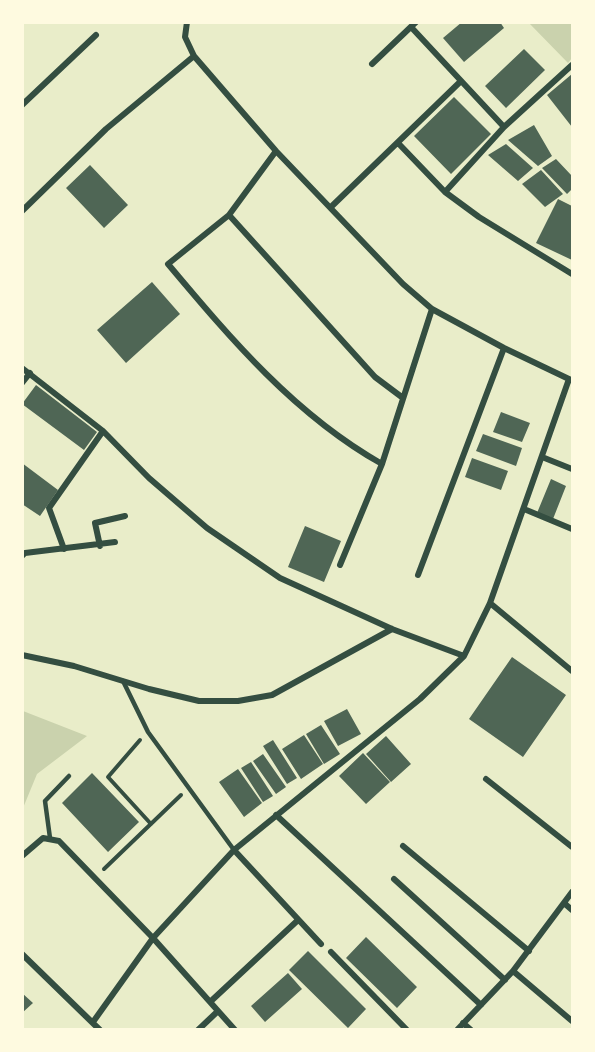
<!DOCTYPE html>
<html>
<head>
<meta charset="utf-8">
<style>
  body { margin:0 }
  #map { position:relative; width:595px; height:1052px; overflow:hidden; background:#e9edc9; font-family:Roboto,sans-serif }
  canvas { display:block }
  .frame { position:absolute; inset:0; border:24px solid #fefae0; pointer-events:none }
</style>
</head>
<body>
<div id="map">
<canvas width="595" height="1052"></canvas>
<div class="frame"></div>
</div>
<script>
const g = document.querySelector('canvas').getContext('2d');
g.lineJoin = 'round';
function fillPath(path, color) {
  g.fillStyle = color;
  g.fill(path, 'evenodd');
}
function strokePath(path, color, width, dash) {
  g.strokeStyle = color;
  g.lineWidth = width;
  g.lineCap = dash ? 'butt' : 'round';
  g.setLineDash(dash || []);
  g.stroke(path);
}
fillPath(new Path2D(`
  M 529,23 L 572,23 L 572,58 L 568,63 Z
  M 23,711 L 87,736 L 37,774 L 23,808 Z`), '#cad2ad');
fillPath(new Path2D(`
  M 462,22 L 500,22 L 504,28 L 464,62 L 443,38 Z
  M 524,49 L 545,70 L 506,108 L 485,86 Z
  M 572,74 L 572,127 L 547,95 Z
  M 454,97 L 491,134 L 451,174 L 414,136 Z
  M 534,125 L 552,156 L 538,166 L 508,140 Z
  M 506,144 L 533,168 L 518,181 L 488,155 Z
  M 556,159 L 572,176 L 572,189 L 567,194 L 542,168 Z
  M 90,165 L 128,205 L 104,228 L 66,188 Z
  M 541,170 L 563,194 L 545,207 L 522,184 Z
  M 558,199 L 572,206 L 572,260 L 536,243 Z
  M 152,282 L 180,314 L 126,363 L 97,330 Z
  M 36,385 L 97,432 L 84,450 L 22,404 Z
  M 501,412 L 530,423 L 522,442 L 493,432 Z
  M 483,434 L 522,448 L 516,466 L 476,451 Z
  M 472,458 L 508,471 L 501,490 L 465,477 Z
  M 22,463 L 58,490 L 40,516 L 22,504 Z
  M 551,479 L 566,486 L 553,519 L 537,513 Z
  M 305,526 L 341,541 L 324,582 L 288,567 Z
  M 512,657 L 566,695 L 523,757 L 469,719 Z
  M 347,709 L 361,734 L 338,746 L 324,721 Z
  M 321,725 L 340,754 L 324,764 L 306,734 Z
  M 304,735 L 323,764 L 301,779 L 282,749 Z
  M 386,736 L 411,764 L 391,782 L 366,754 Z
  M 273,740 L 297,778 L 287,784 L 263,746 Z
  M 363,753 L 390,782 L 366,804 L 339,776 Z
  M 263,754 L 286,787 L 276,794 L 253,761 Z
  M 251,762 L 273,796 L 263,802 L 241,768 Z
  M 238,769 L 262,803 L 244,817 L 219,782 Z
  M 92,773 L 139,822 L 108,852 L 62,803 Z
  M 366,937 L 417,987 L 397,1008 L 346,958 Z
  M 308,951 L 366,1009 L 348,1028 L 289,970 Z
  M 288,973 L 302,989 L 265,1022 L 251,1006 Z
  M 22,993 L 33,1003 L 22,1013 Z`), '#4f6655');
strokePath(new Path2D(`
  M 140,740 L 108,777 L 151,824
  M 104,869 L 181,795`), '#344e41', 4);
strokePath(new Path2D(`
  M 123,681 L 148,732 L 234,850
  M 50,838 L 45,801 L 69,776`), '#344e41', 4.5);
strokePath(new Path2D(`
  M 187,22 L 185,37 L 194,56 L 276,151 L 403,284 L 432,309 L 504,348 L 571,380
  M 411,27 L 504,127
  M 372,64 L 416,22
  M 22,105 L 96,35
  M 399,144 L 445,192 L 479,217 L 572,274
  M 276,151 L 229,215 L 168,264 C 231,339 295,415 382,464
  M 445,192 L 504,127 L 572,65
  M 332,206 L 461,81
  M 22,211 L 106,129 L 194,56
  M 229,215 L 375,377 L 403,398
  M 22,368 L 103,431 L 149,478 L 207,528 L 280,578 L 392,629 L 464,656
  M 22,383 L 30,373
  M 542,457 L 572,469
  M 524,509 L 572,529
  M 100,546 L 95,523 L 125,516
  M 64,549 L 49,508 L 103,431
  M 22,556 L 25,553 L 115,542
  M 340,565 L 382,464 L 432,309
  M 418,575 L 504,348
  M 490,603 L 572,671
  M 22,655 L 74,666 L 149,689 L 199,701 L 238,701 L 272,695 L 392,629
  M 486,779 L 572,847
  M 276,815 L 481,1005
  M 403,846 L 529,951
  M 234,850 L 321,944
  M 22,856 L 43,838 L 59,841 L 153,938 L 235,1030
  M 394,879 L 505,980
  M 564,903 L 572,910
  M 331,952 L 407,1030
  M 22,954 L 100,1030
  M 513,971 L 572,1021
  M 210,1002 L 297,921
  M 93,1022 L 153,938 L 234,850 L 420,699 L 464,656 L 490,603 L 569,379
  M 463,1023 L 471,1030
  M 198,1030 L 218,1011
  M 457,1030 L 513,971 L 572,892`), '#344e41', 6);
</script>
</body>
</html>
